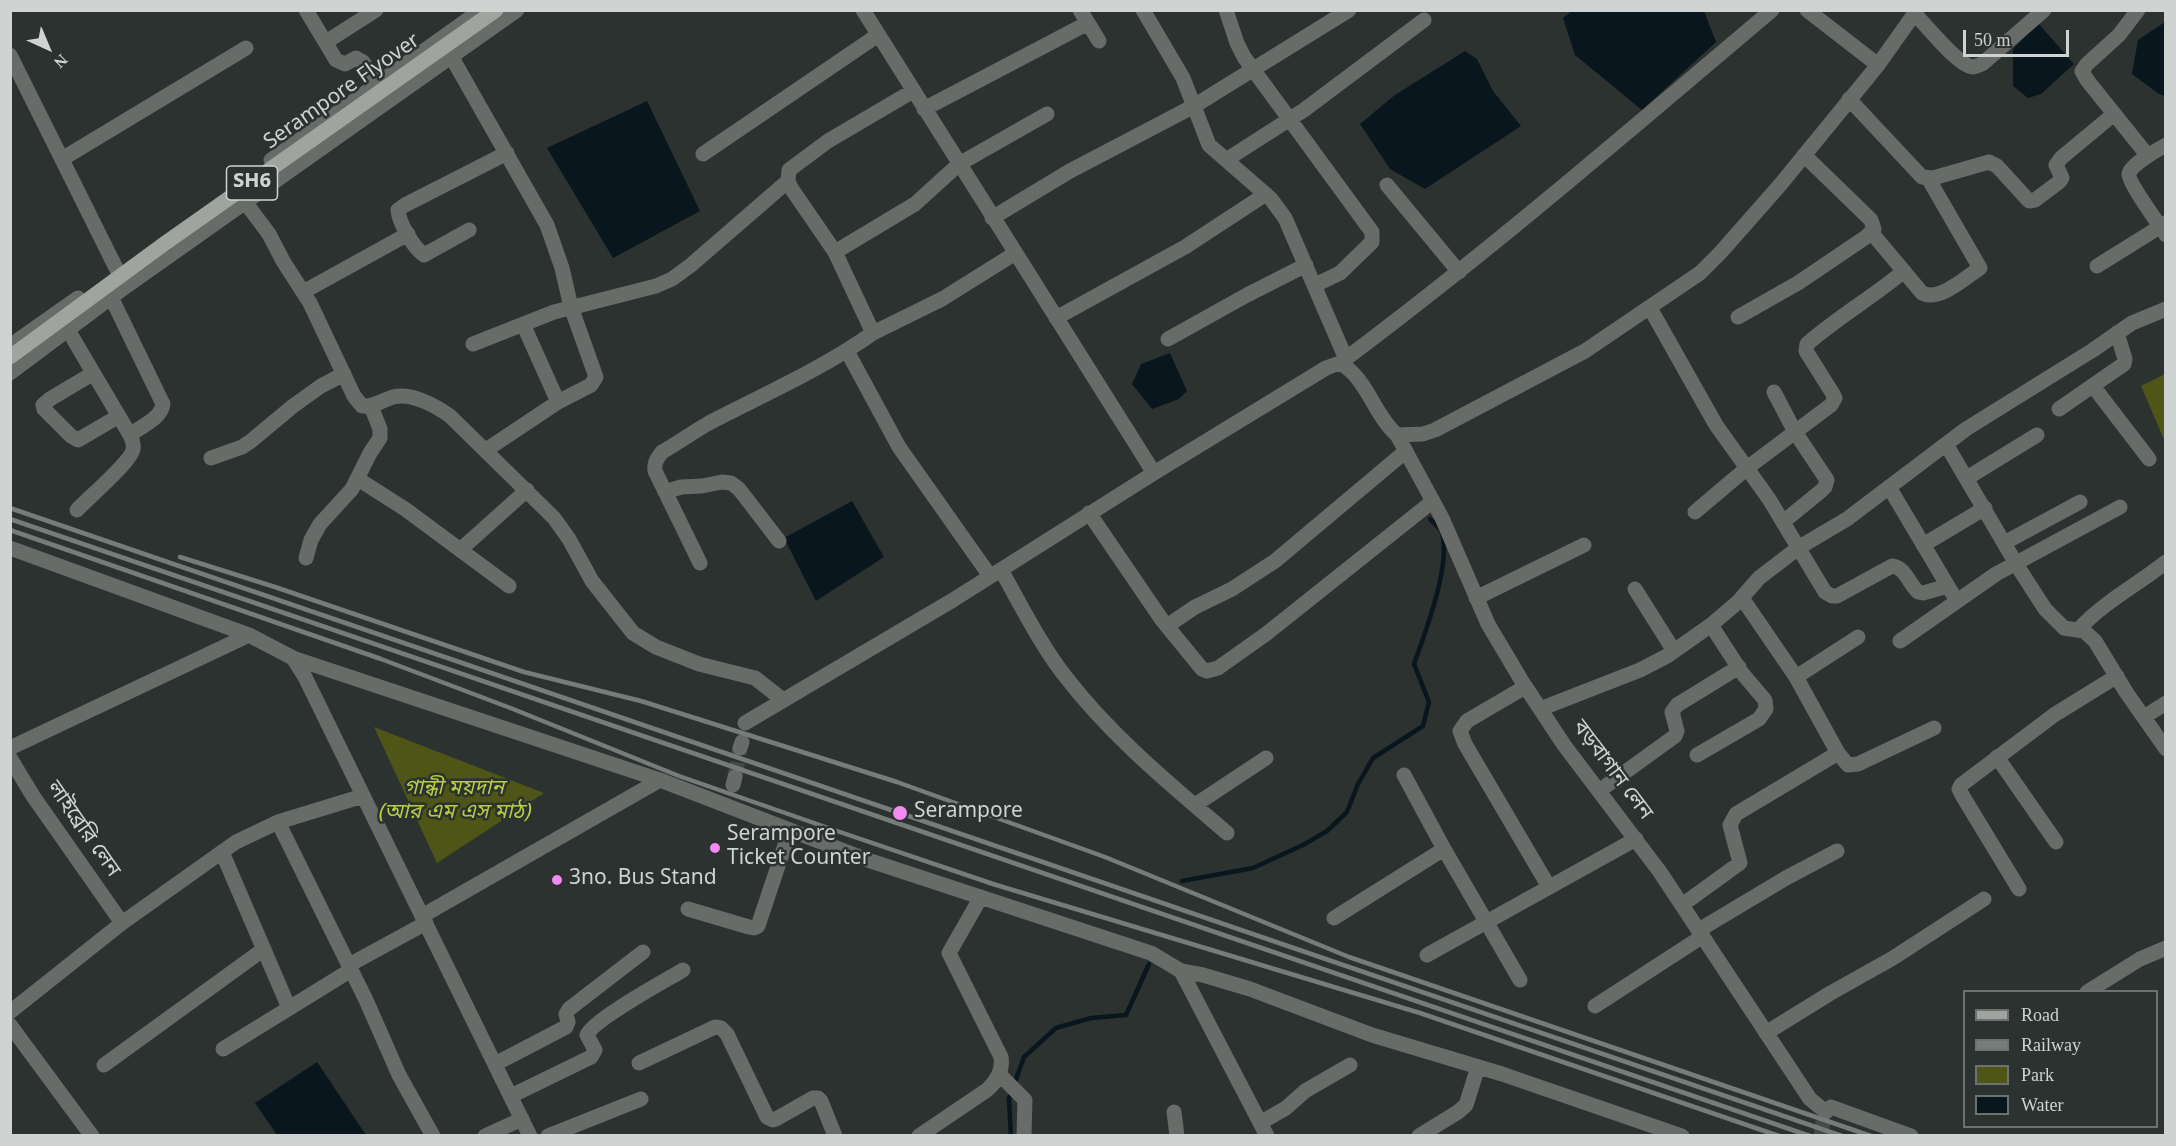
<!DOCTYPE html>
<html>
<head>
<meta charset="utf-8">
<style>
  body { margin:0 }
  #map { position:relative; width:2176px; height:1146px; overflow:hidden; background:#2b3230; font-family:Georgia,serif }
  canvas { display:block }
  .frame { position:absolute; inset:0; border:12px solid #cfd3d2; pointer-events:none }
  .legend { position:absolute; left:1963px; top:990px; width:195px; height:138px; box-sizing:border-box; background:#2b3230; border:2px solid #6d7271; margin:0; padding:8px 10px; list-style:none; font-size:18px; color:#cfd3d2 }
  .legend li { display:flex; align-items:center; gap:12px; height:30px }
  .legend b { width:30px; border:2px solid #6d7271 }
  .north { position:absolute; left:18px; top:18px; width:60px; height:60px; -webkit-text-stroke:4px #2b3230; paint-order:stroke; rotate:136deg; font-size:16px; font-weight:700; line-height:24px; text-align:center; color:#cfd3d2 }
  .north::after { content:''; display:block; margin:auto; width:21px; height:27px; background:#cfd3d2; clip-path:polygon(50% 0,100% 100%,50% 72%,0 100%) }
  .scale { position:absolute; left:1963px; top:30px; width:106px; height:27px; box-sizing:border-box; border:3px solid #cfd3d2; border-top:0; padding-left:8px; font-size:18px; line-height:21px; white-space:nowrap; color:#cfd3d2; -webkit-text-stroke:4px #2b3230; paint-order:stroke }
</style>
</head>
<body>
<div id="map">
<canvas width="2176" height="1146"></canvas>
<div class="frame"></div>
<ul class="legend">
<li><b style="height:8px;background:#9fa49f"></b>Road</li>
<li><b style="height:8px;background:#767c7a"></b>Railway</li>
<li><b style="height:16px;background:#4e5517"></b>Park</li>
<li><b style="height:16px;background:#09161e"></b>Water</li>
</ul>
<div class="north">N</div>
<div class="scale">50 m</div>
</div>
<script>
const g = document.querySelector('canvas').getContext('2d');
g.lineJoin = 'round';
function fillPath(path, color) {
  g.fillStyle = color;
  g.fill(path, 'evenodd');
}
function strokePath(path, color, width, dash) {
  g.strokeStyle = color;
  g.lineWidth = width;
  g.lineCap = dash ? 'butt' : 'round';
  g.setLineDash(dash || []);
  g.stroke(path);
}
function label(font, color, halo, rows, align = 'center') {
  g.font = font + ' Georgia,"Noto Sans Bengali",serif';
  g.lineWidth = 5;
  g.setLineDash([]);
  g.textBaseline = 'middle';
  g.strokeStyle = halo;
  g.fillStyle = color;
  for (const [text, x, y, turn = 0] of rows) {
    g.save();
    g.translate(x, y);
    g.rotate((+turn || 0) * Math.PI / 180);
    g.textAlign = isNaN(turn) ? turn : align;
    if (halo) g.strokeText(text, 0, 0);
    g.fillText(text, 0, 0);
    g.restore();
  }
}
fillPath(new Path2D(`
  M 2165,374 L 2165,442 L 2141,386 Z
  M 374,727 L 544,793 L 437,863 Z`), '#4e5517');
fillPath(new Path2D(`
  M 1572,11 L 1704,11 L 1716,42 L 1642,110 L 1575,55 L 1563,18 Z
  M 2165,22 L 2165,96 L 2159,94 L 2132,74 L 2138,40 Z
  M 2038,23 L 2074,64 L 2041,94 L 2028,98 L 2013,86 L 2013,49 Z
  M 1465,51 L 1477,59 L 1493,91 L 1521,126 L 1425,189 L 1390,169 L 1360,124 L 1395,95 Z
  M 647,101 L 700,211 L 613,258 L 547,148 Z
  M 1170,353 L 1187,391 L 1179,399 L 1152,409 L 1132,384 L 1141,364 Z
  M 852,501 L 884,557 L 816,601 L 784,538 Z
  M 317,1062 L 366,1135 L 277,1135 L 255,1103 Z`), '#09161e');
strokePath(new Path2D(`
  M 1182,881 L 1253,868 L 1303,845 L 1327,831 L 1347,812 L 1358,784 L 1373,758 L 1423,726 L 1429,702 L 1414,664 C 1425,633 1451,566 1442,533 C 1440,528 1434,523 1430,519
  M 1011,1136 L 1009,1099 L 1024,1057 L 1056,1028 L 1091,1018 L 1126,1015 L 1149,964`), '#09161e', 4.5);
strokePath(new Path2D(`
  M 735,777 L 740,748
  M 1821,1136 L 1824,1115`), '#444a48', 15, [15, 8]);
strokePath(new Path2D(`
  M 306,10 L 336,60 L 345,64 L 356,58 L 363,62 L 378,83
  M 863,10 L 1154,473
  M 1080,10 L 1099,41
  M 1143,10 L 1183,78 L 1209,145 L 1271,199 L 1285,218 L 1346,359
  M 1226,10 L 1237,43 L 1244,57 L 1372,232 L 1372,242 L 1340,273 L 1315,285
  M 1807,10 L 1878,65
  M 2138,10 L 2119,35 L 2087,64 L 2082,71 L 2087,80 L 2148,156
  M 1915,14 C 1926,25 1958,66 1973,67 C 1976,67 1979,65 1982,64 L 2044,10
  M 326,42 L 376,10
  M 10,55 L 117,270
  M 451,56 L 547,225 L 562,268 L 571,307 L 596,377 L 591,385 L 558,402 L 486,450
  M 1849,99 L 1922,177 L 1933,178 L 1989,162 L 1997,166 L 2029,201 L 2035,200 L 2059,182 L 2062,178 L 2056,165 L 2061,158 L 2114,114
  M 924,109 L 1088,23
  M 2166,145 C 2157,150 2130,165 2129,174 C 2128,182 2160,226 2166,235
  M 703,154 L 878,35
  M 62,159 L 246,48
  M 271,160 L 481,10
  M 1226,160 L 1304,110 L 1424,20
  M 1387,185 L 1459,272
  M 245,202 L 269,234 L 283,261 L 310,303 L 354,396 L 362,406 C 372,408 383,400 393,397 C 411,392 436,406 450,416 L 554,518 L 569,539 L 592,581 L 633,633 L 656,647 L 699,664 L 755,678 L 783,700
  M 992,218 L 1070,171 L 1194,106 L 1349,10
  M 469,230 L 424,255 C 413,247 399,223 398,210 L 405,205 L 507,153
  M 1871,232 L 1922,293 C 1939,302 1965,278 1980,268 L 1928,178
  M 835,252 L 791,188 L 788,181 L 789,170 L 828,141 L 913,91
  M 2097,266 L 2166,223
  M 303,292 L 408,234
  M 111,297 L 163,404 C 161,419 141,426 130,435
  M 1650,308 L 1716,425 L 1769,499 L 1825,592 L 1832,596 L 1837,596 L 1892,566 C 1905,567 1909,584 1918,592 L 1923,593 L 1948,586
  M 1738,317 L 1798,283 L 1866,237 L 1874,229 L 1871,220 L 1804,155
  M 1056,318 L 1185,247 L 1266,194
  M 523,324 L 558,402
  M 68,330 L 130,435 C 132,439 134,444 133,449 C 132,461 87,499 77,510
  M 873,333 L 942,299 L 1014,254
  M 1168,339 L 1247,295 L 1306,265
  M 473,344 L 554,312 L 656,286 L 672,279 L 691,265 L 788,181
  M 10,346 L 78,298
  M 847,351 L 899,447 L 990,576
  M 1340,363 C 1489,252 1630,130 1772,10
  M 10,373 L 125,287 L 517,10
  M 92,374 L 50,399 L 43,405 L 44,409 L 71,436 L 78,440 L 119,416
  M 2093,386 L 2149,459
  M 1774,392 L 1795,432 L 1827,480 L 1825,487 L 1821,491 L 1783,522
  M 2059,409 L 2124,364 L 2125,359 L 2117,333
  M 1397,435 L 1442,518 L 1488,624 L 1523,683 L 1564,745 L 1660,872 L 1810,1099 L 1826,1112
  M 1946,444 L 2018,567 L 2045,609 L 2064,628 L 2084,631 L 2095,641 L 2126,692 L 2166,749
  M 211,458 L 242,447 L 251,441 L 293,406 L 321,386 L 344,374
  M 1967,478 L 2037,435
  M 358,479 L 405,509 L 509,586
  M 1889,487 L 1952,593
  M 665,492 L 681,487 L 702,486 L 722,482 L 731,483 L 739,489 L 779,541
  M 1695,512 L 1747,468 L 1831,405 L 1835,398 L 1833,394 L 1806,351 L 1807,344 C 1838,317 1873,297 1904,271
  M 1089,513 L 1162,620 L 1202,669 L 1207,671 L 1218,668 L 1266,634 L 1433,501
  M 2004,543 L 2080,502
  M 1923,545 L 1985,508
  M 10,548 L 249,635 L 293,658 L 305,677 L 422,916
  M 460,550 L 527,490
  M 306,558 L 311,540 L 320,524 L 352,489 L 370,453 L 380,438 L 380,429 L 371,406
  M 700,563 L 655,471 C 654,462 657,459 662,452 C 678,443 693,432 709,423 C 765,394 822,369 873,333 L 835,252 L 915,204 L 959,164 L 1047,114
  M 1001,570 C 1021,605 1040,644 1065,676 C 1111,736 1171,785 1227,833
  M 1635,589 L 1674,651
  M 1476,598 L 1584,545
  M 1742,598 L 1796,677 L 1838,753
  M 1167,626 L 1195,607 L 1232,589 L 1275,561 L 1406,451
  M 2079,629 C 2104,602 2137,585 2166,562
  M 1900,641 L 1996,574 L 2120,507
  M 293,658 L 660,780
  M 1796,677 L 1858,637
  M 1525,687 L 1467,721 L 1460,731 L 1465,744 L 1549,887
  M 1540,709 L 1640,670 L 1667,656 L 1711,625 L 1738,602 L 1759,578 L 1798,548 L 1847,519 L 1966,429 L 2093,350 L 2132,323 L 2166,309
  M 2144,717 L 2166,703
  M 745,723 L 953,600 L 1154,473 L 1326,368 L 1340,363 C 1367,378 1374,415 1397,435 L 1423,434 L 1435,430 L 1585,351 L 1700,273 L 1721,252 L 1780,185 L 1878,65 L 1917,10
  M 10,748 L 249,635
  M 740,748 L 742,742
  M 1697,755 L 1759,719 L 1766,709 L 1765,700 L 1742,673 L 1711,625
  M 1997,757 L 2056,842
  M 10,758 L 33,796 L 122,923
  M 1404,775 L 1444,849 L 1520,980
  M 733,785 L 735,777
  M 1599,791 L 1675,736 L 1677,731 L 1672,712 L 1677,705 L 1739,667
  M 1195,805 L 1266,758
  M 278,822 L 366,1000 L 399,1075 L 433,1136
  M 222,852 L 289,1008
  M 2019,889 L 1962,795 L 1959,789 L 1961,785 L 2054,715 L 2117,676
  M 1682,905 L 1740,863 L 1730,825 L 1736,814 L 1838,753 L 1848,765 L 1858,764 L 1934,728
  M 688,909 L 749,927 L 754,928 L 758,926 L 790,830
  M 1334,918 L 1444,849
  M 1699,930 L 1786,878 L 1837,851
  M 1427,955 L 1636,839
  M 349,965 L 426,923
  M 1181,971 L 1203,975 L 1250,989 L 1372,1035 L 1502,1074 L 1682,1136
  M 2087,992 L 2140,959 L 2166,948
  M 1595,1006 L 1703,936
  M 10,1012 L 122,923 L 236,842 L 278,822 L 363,796
  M 10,1025 L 92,1136
  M 1766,1033 L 1829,994 L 1893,958 L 1984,899
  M 223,1049 L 351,970
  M 639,1063 L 715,1027 L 721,1028 L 727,1034 L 767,1117 L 773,1120 L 776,1119 L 813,1098 L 818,1098 L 821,1101 L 835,1136
  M 495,1064 L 566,1027 L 568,1022 L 566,1014 L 569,1009 L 643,952
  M 104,1065 L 264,949
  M 999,1074 L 1025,1100 L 1024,1136
  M 511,1096 L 591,1057 L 595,1050 L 587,1035 C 594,1019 665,981 683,970
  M 1174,1112 L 1177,1136
  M 1826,1112 L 1831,1107 L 1911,1136
  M 1260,1123 L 1286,1108 L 1305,1091 L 1350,1065
  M 485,1136 L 522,1119
  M 530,1136 L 422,916 L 660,780 L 865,859 L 1151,953 L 1181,971 L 1267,1136
  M 548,1136 L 641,1099
  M 919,1136 L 987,1090 C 997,1081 1003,1070 1001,1057 L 949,953 L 981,897
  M 1419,1136 L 1458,1112 L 1466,1105 L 1478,1067`), '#686b68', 15);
strokePath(new Path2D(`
  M 10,357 L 164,244 L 496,10`), '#9fa49f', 15);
strokePath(new Path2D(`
  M 10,508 L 1842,1136
  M 10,519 L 1810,1136
  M 10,530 L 381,659 L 513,709 L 679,776 L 837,831 L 993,884 L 1420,1013 L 1779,1136
  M 180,557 L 275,587 L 524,672 L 641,701 L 897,782 L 1105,857 L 1349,957 L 1871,1136`), '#767c7a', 4.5);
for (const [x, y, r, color] of [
  [900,813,8,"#f389f1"],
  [715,848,6,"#f389f1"],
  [557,880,6,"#f389f1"]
]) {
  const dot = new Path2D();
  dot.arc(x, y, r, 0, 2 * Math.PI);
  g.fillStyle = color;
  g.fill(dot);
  strokePath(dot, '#2b3230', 2);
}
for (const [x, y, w] of [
  [252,183,51]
]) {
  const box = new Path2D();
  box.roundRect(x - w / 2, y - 17, w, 34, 4.5);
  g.fillStyle = '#2b3230';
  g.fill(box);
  strokePath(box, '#cfd3d2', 1.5);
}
label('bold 20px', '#cfd3d2', null, [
  ["SH6",252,183]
]);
label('21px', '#cfd3d2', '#2b3230', [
  ["Serampore Flyover",343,93,-35],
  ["বড়বাগান লেন",1611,771,53],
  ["লাইব্রেরি লেন",82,830,55]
]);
label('italic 21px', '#b9ca46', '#2b3230', [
  ["গান্ধী ময়দান",454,790],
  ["(আর এম এস মাঠ)",454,814]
]);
label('21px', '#cfd3d2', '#2b3230', [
  ["Serampore",914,813],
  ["Serampore",727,836],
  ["Ticket Counter",727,860],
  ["3no. Bus Stand",569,880]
], 'left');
</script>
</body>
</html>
